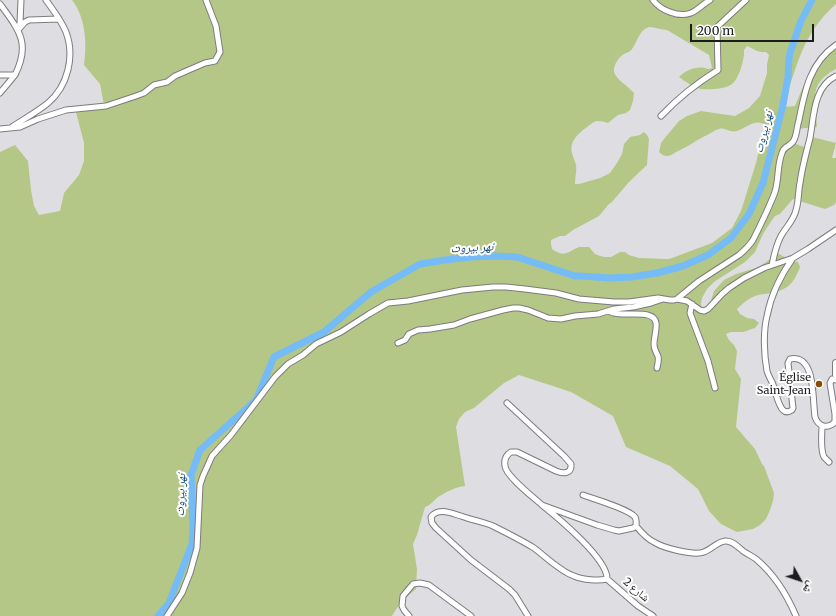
<!DOCTYPE html>
<html>
<head>
<meta charset="utf-8">
<style>
  body { margin:0 }
  #map { position:relative; width:836px; height:616px; overflow:hidden; background:#dedee2; font-family:Merriweather,"Noto Naskh Arabic",serif }
  canvas { display:block }
  .north { position:absolute; left:780px; top:560px; width:40px; height:40px; -webkit-text-stroke:3px #fff; paint-order:stroke; rotate:130deg; font-size:11px; font-weight:700; line-height:16px; text-align:center; color:#1c1b1d }
  .north::after { content:''; display:block; margin:auto; width:14px; height:18px; background:#1c1b1d; clip-path:polygon(50% 0,100% 100%,50% 72%,0 100%) }
  .scale { position:absolute; left:690px; top:24px; width:124px; height:18px; box-sizing:border-box; border:2px solid #1c1b1d; border-top:0; padding-left:5px; font-size:12px; line-height:14px; white-space:nowrap; color:#1c1b1d; -webkit-text-stroke:3px #fff; paint-order:stroke }
</style>
</head>
<body>
<div id="map">
<canvas width="836" height="616"></canvas>
<div class="north">ش</div>
<div class="scale">200 m</div>
</div>
<script>
const g = document.querySelector('canvas').getContext('2d');
g.lineJoin = 'round';
function fillPath(path, color) {
  g.fillStyle = color;
  g.fill(path, 'evenodd');
}
function strokePath(path, color, width, dash) {
  g.strokeStyle = color;
  g.lineWidth = width;
  g.lineCap = dash ? 'butt' : 'round';
  g.setLineDash(dash || []);
  g.stroke(path);
}
function label(font, color, halo, rows, align = 'center') {
  g.font = font + ' Merriweather,"Noto Naskh Arabic",serif';
  g.lineWidth = 4;
  g.setLineDash([]);
  g.textBaseline = 'middle';
  g.strokeStyle = halo;
  g.fillStyle = color;
  for (const [text, x, y, turn = 0] of rows) {
    g.save();
    g.translate(x, y);
    g.rotate((+turn || 0) * Math.PI / 180);
    g.textAlign = isNaN(turn) ? turn : align;
    if (halo) g.strokeText(text, 0, 0);
    g.fillText(text, 0, 0);
    g.restore();
  }
}
fillPath(new Path2D(`
  M 72,0 L 836,0 L 836,4 C 802,34 797,66 783,107 L 795,106 C 806,81 813,57 836,41 L 836,69 C 807,84 816,101 817,127 L 796,129 L 794,143 L 809,149 L 812,137 L 836,143 L 832,158 L 836,158 L 836,202 L 834,205 L 825,209 L 793,199 L 780,214 L 775,216 L 770,223 L 763,234 L 755,252 L 745,262 L 714,282 L 707,289 L 702,298 L 701,304 L 702,314 L 708,310 L 714,291 L 724,280 L 736,274 L 759,267 L 773,257 L 779,254 L 792,261 L 798,262 L 800,267 C 794,283 788,290 771,293 C 767,294 762,294 758,295 C 748,298 745,302 737,309 L 740,314 L 747,318 L 754,319 L 759,323 L 755,328 L 743,332 L 731,332 L 726,334 L 729,340 L 734,345 L 737,351 L 735,369 L 741,379 L 736,427 L 755,449 L 762,464 L 764,466 L 774,493 L 773,501 L 770,510 L 766,519 L 760,525 L 753,529 L 737,532 L 721,524 L 709,511 L 698,489 L 670,466 L 626,447 L 613,416 L 571,392 L 519,375 L 504,383 L 474,408 L 465,412 L 459,419 L 456,427 L 465,486 C 455,487 447,492 438,497 C 433,501 431,505 425,507 L 417,535 L 413,544 L 417,569 L 416,589 C 406,597 398,605 392,616 L 0,616 L 0,152 L 15,145 L 28,161 L 31,190 L 34,206 L 39,215 L 60,211 L 64,193 L 79,175 L 84,161 L 84,143 L 76,112 L 104,105 L 100,84 L 84,65 C 87,44 86,18 72,0 ZM 649,27 C 655,27 661,30 667,30 L 709,55 L 712,68 L 708,69 C 698,65 686,70 679,77 C 684,81 695,88 701,89 C 708,90 726,89 732,84 C 739,79 745,58 744,50 L 747,46 C 754,49 758,53 766,52 L 769,55 L 767,64 L 767,73 L 760,96 L 749,108 L 735,116 L 701,111 L 687,116 L 679,121 L 664,139 L 661,143 L 659,152 C 661,154 664,156 667,156 C 670,156 673,154 676,152 C 686,148 695,141 705,136 C 710,134 714,130 719,129 C 725,127 729,133 737,131 C 746,128 756,118 765,125 L 756,163 L 741,211 L 732,228 L 712,243 L 672,258 L 668,259 L 639,258 L 629,255 L 625,252 L 620,252 L 611,257 L 605,257 L 600,256 L 595,254 L 589,247 C 586,247 582,247 579,247 C 567,252 565,258 552,249 L 551,244 L 551,240 L 560,236 L 565,236 L 573,230 L 599,216 L 608,205 L 612,202 L 629,182 L 647,165 L 649,139 L 647,135 L 644,132 L 640,135 L 630,137 L 624,144 L 622,154 L 617,163 L 610,173 L 600,178 L 579,184 L 575,184 C 575,177 577,171 576,165 C 575,161 573,157 572,153 C 569,141 579,133 587,127 C 596,120 597,120 608,123 L 618,115 L 626,113 L 630,110 L 633,101 L 634,93 C 629,87 616,79 614,72 C 613,65 619,57 624,54 C 628,52 630,52 632,49 C 638,41 639,30 649,27 Z`), '#b5c786');
strokePath(new Path2D(`
  M 158,616 L 169,603 L 192,544 L 193,527 L 191,475 L 200,450 L 256,400 L 274,357 L 324,332 L 371,292 L 420,264 L 445,260 L 470,257 L 493,256 L 517,257 L 575,276 L 580,276 L 610,278 L 632,277 L 657,273 L 683,266 L 708,255 L 731,238 L 749,214 L 763,183 L 783,105 L 788,77 L 789,59 L 790,53 L 801,21 L 812,0`), '#75bcf6', 7);
const minor = new Path2D(`
  M 653,0 C 660,10 679,18 691,13 C 698,10 703,4 710,0
  M 0,4 C 19,30 31,43 15,75 L 0,75
  M 18,29 L 20,23 L 21,0
  M 18,30 L 25,22 L 29,20 L 59,19
  M 0,93 L 15,75
  M 661,116 C 678,98 697,83 718,70 L 717,27 L 746,0
  M 12,127 C 24,119 37,112 48,103 C 68,86 75,56 66,32 C 61,20 53,10 46,0
  M 0,129 L 20,127 L 38,119 L 66,110 L 106,106 L 136,96 L 144,93 L 154,85 L 167,82 L 175,76 L 191,69 L 205,63 L 215,61 L 220,52 L 216,26 L 206,0
  M 793,258 C 780,276 771,295 767,316 C 763,332 764,355 767,371 C 768,375 770,378 772,382 C 775,389 778,406 783,410 C 786,413 789,412 792,410 L 793,408 L 788,363 L 790,359 C 795,358 801,359 805,364 C 814,374 813,403 815,417 C 818,426 827,430 835,422 L 835,414 L 830,383 L 832,379 L 836,380
  M 772,265 C 774,255 776,245 781,236 C 786,227 794,220 796,210 C 799,201 798,192 800,183 C 802,168 806,153 810,138 C 814,117 813,87 836,76
  M 677,299 L 687,301 L 700,310 L 704,311 L 708,309 L 722,294 L 729,288 L 744,278 L 764,268 L 793,258 L 808,249 L 836,230
  M 692,304 L 690,313 L 708,361 L 715,388
  M 609,311 C 620,319 654,307 656,323 C 657,330 654,337 654,344 C 654,349 656,352 658,356 C 659,360 658,364 657,368
  M 398,343 L 405,340 L 409,334 L 418,330 L 430,329 L 454,325 L 470,319 L 503,310 L 513,308 L 519,308 L 528,310 L 548,318 L 561,319 L 575,316 L 598,314 L 614,309 L 633,307 L 651,303 L 663,299
  M 507,403 L 564,456 L 571,464 C 572,474 563,474 556,471 L 517,452 L 511,452 C 506,455 504,460 505,466 C 506,476 533,497 542,505
  M 822,426 C 822,434 820,449 824,457 C 825,458 828,461 829,462
  M 583,495 C 594,499 629,509 635,517 C 637,520 636,523 636,526 C 641,532 647,539 654,542 C 663,548 694,556 704,552 C 712,549 717,542 725,541 C 732,540 738,547 743,551 C 747,554 752,556 756,559 C 774,574 787,595 796,616
  M 607,579 C 608,559 557,517 542,505 L 597,525 L 614,530 L 619,531 L 633,528 L 636,526
  M 607,579 L 638,606 L 653,616
  M 167,616 L 182,593 L 190,573 L 197,548 L 200,485 L 203,476 L 212,456 L 231,435 L 275,377 L 288,364 L 303,355 L 316,344 L 341,332 L 369,314 L 388,303 L 408,301 L 462,290 L 493,287 L 506,287 L 525,289 L 556,293 L 579,299 L 614,302 L 629,302 L 658,298 L 670,300 L 674,300 L 677,299 L 699,281 L 739,255 C 745,250 749,246 753,240 C 761,224 769,208 775,192 C 779,179 777,165 782,153 C 784,145 791,147 794,140 C 797,134 797,126 799,120 C 805,90 810,63 836,45
  M 409,616 L 404,610 L 402,606 L 403,596 L 413,584 L 420,583 L 429,585 L 471,616
  M 528,616 L 515,595 L 509,589 L 471,560 L 436,528 L 432,523 L 431,517 C 438,507 451,513 461,516 C 472,520 483,522 493,526 C 507,533 521,540 534,548 C 546,557 561,572 574,576 C 583,580 599,581 607,579`);
const tertiary = new Path2D(`
  M 836,363 L 836,375`);
strokePath(minor, '#7c7b7f', 7);
strokePath(tertiary, '#7c7b7f', 8);
strokePath(minor, '#fff', 5);
strokePath(tertiary, '#fff', 6);
for (const [x, y, r, color] of [
  [819,384,4,"#884e05"]
]) {
  const dot = new Path2D();
  dot.arc(x, y, r, 0, 2 * Math.PI);
  g.fillStyle = color;
  g.fill(dot);
  strokePath(dot, '#fff', 1.5);
}
label('11px', '#1c1b1d', '#fff', [
  ["Église",811,378],
  ["Saint-Jean",811,391]
], 'right');
label('11px', '#1c1b1d', '#fff', [
  ["شارع 2",636,590,40]
]);
label('italic 12px', '#154a70', '#fff', [
  ["نهر بيروت",764,132,-76],
  ["نهر بيروت",472,248,-3],
  ["نهر بيروت",181,495,-88]
]);
</script>
</body>
</html>
